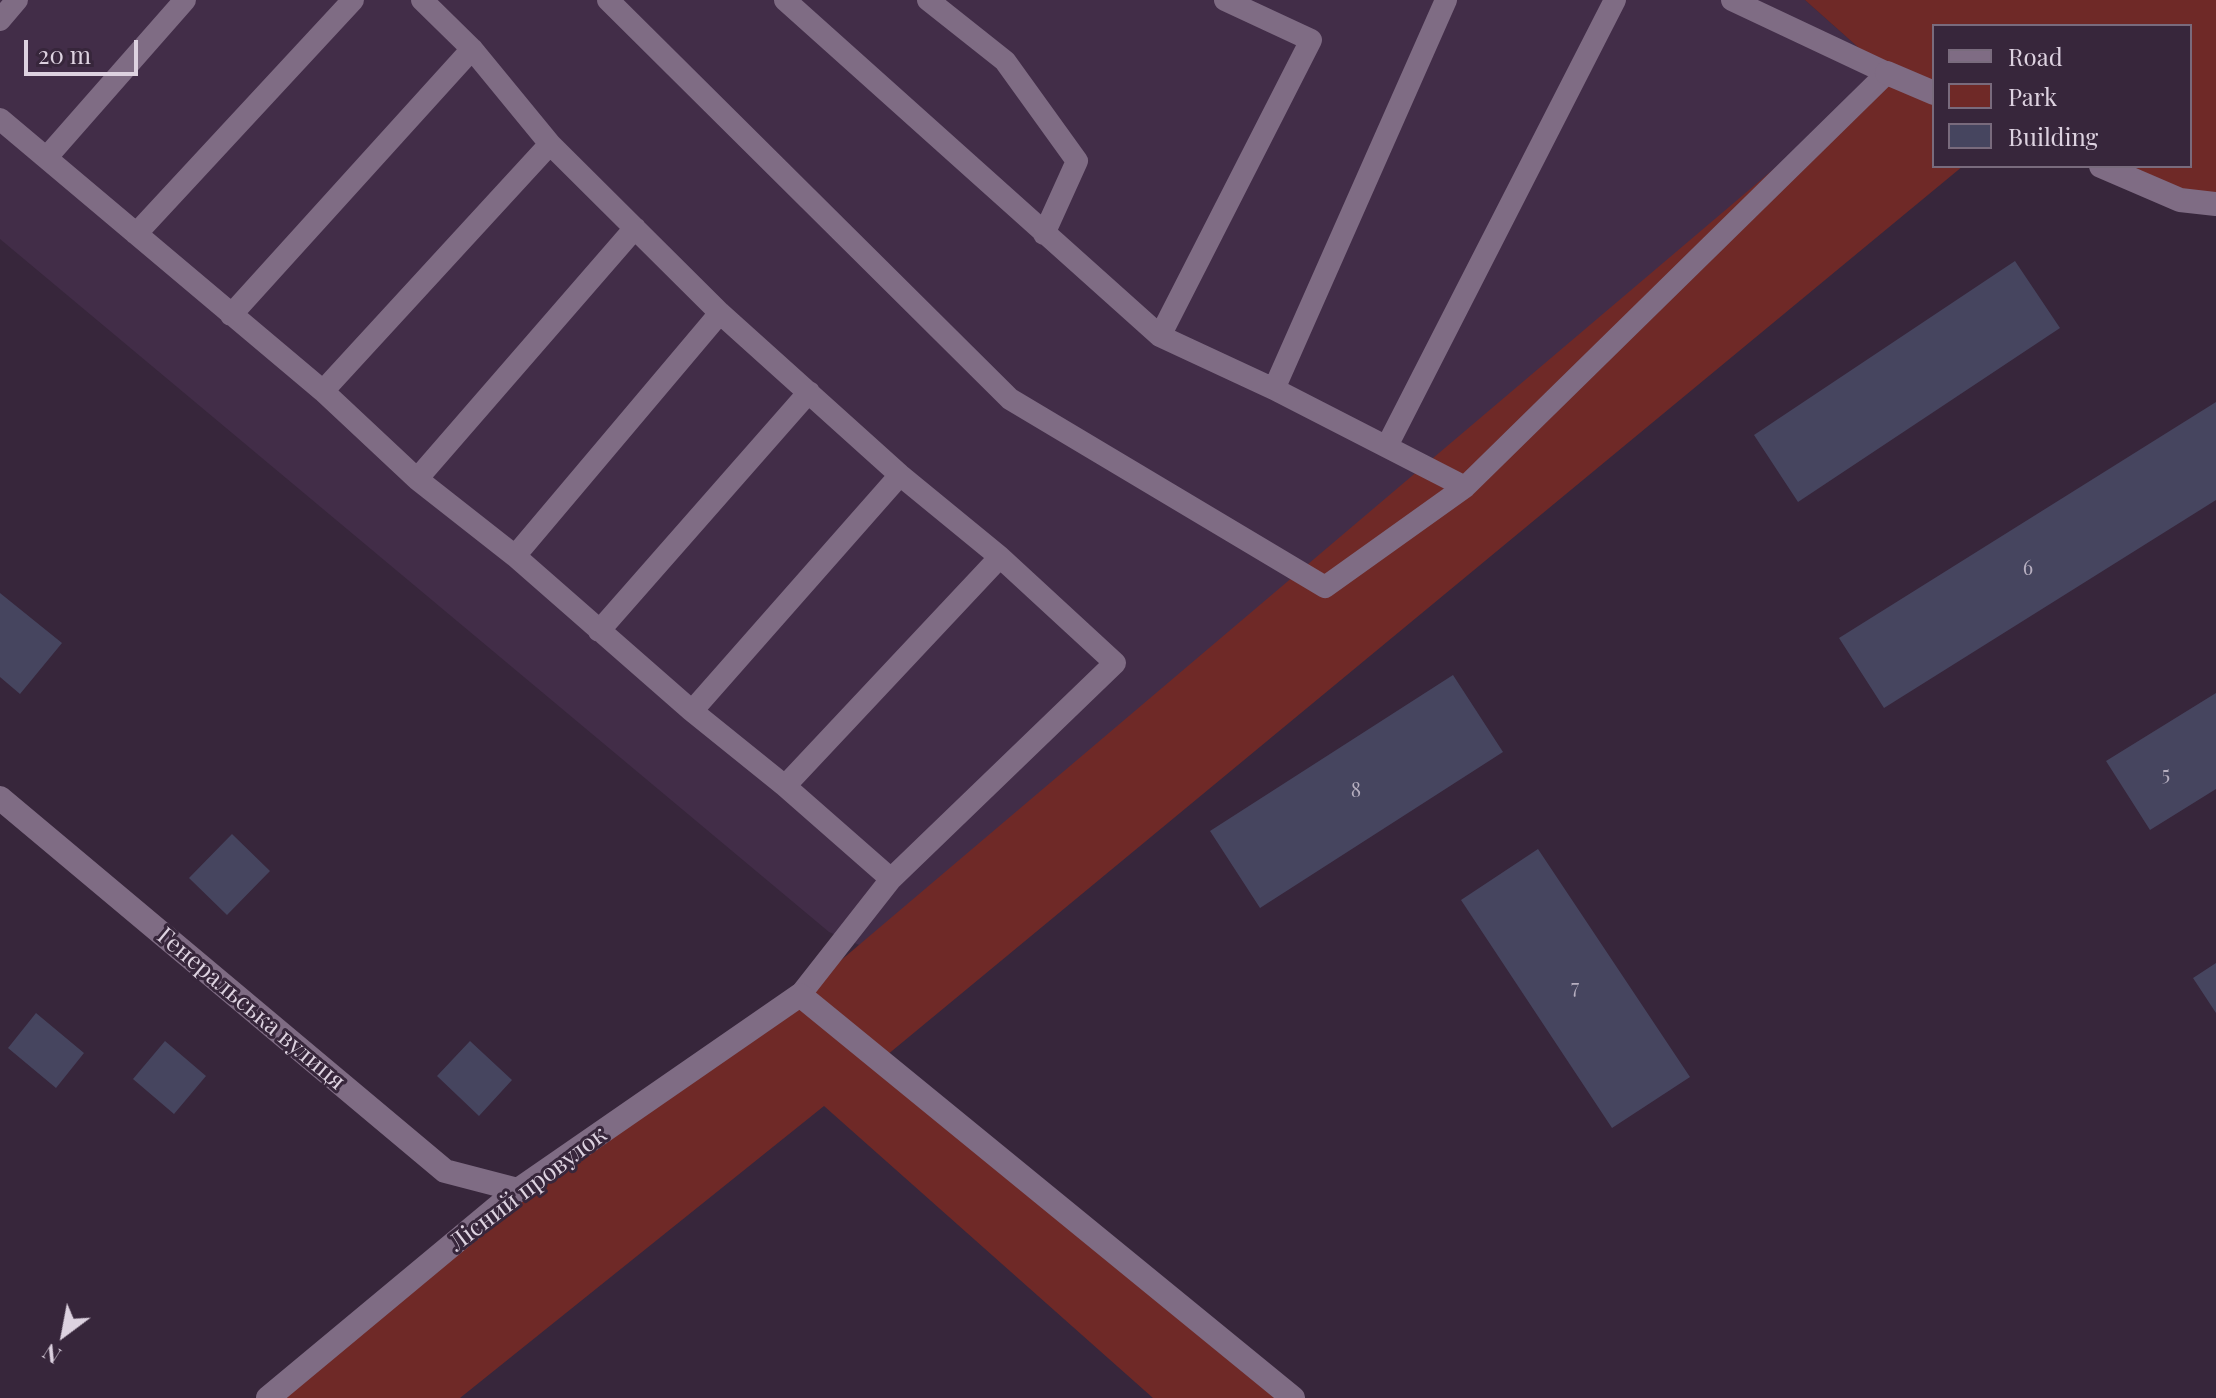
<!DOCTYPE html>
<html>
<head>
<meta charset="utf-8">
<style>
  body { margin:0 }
  #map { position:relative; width:2216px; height:1398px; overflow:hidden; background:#37263b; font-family:"Playfair Display",serif }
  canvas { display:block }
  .legend { position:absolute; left:1932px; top:24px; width:260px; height:144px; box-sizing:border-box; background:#37263b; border:2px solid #796b7d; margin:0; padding:10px 14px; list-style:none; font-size:24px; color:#ddd2e0 }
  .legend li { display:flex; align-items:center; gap:16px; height:40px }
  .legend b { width:40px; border:2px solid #796b7d }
  .north { position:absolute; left:24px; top:1294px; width:80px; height:80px; -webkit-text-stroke:6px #37263b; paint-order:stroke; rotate:212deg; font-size:22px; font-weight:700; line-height:32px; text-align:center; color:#ddd2e0 }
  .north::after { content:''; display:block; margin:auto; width:28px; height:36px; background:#ddd2e0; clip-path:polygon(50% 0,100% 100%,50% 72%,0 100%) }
  .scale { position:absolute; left:24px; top:40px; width:114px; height:36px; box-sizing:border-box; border:4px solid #ddd2e0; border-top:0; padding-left:10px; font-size:24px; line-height:28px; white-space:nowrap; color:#ddd2e0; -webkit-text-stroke:6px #37263b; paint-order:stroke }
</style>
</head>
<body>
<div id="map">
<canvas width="2216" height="1398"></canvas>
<ul class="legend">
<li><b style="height:10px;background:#7f6c84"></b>Road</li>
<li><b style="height:22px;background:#6f2927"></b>Park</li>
<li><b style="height:22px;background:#46455f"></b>Building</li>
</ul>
<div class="north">N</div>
<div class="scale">20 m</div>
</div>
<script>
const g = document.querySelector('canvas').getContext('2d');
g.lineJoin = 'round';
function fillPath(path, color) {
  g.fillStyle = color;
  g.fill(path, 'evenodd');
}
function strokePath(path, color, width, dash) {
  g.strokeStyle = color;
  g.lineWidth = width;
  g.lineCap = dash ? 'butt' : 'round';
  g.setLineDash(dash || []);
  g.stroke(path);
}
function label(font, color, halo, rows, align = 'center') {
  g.font = font + ' "Playfair Display",serif';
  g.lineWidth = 6;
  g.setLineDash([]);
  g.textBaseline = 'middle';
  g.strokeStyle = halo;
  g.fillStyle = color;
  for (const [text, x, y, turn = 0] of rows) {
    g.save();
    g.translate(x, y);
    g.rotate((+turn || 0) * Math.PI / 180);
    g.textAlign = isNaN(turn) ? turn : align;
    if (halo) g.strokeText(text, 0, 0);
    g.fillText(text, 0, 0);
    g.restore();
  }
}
fillPath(new Path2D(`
  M 0,0 L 1805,0 L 1887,73 L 915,969 L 829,932 L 0,239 Z`), '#422d48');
fillPath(new Path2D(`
  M 1805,0 L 2216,0 L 2216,204 L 2101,166 L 2190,166 L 2190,26 L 1934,26 L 1934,166 L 1963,166 L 881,1060 L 1293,1398 L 1153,1398 L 824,1106 L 460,1398 L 268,1398 L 518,1190 L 800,995 L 1887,73 Z`), '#6f2927');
fillPath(new Path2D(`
  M 2015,261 L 2060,328 L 1798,502 L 1754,435 Z
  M 2216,402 L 2216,500 L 1884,708 L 1839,638 Z
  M 0,593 L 62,643 L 20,694 L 0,677 Z
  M 1453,675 L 1503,752 L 1260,908 L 1210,831 Z
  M 2216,693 L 2216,789 L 2150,830 L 2106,761 Z
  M 232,834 L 270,871 L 227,915 L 189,878 Z
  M 1538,849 L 1690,1077 L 1612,1128 L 1461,900 Z
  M 2216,963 L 2216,1013 L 2193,978 Z
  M 36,1013 L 84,1053 L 56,1088 L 8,1048 Z
  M 165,1041 L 206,1076 L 174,1114 L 133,1079 Z
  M 470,1041 L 512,1080 L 479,1116 L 437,1076 Z`), '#46455f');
strokePath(new Path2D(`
  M 422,0 L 472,49 L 550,144 L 720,313 L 900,475 L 1000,557 L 1115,663 L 891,879 L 800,995
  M 608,0 L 1010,399 L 1325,587 L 1465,487 L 1887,73 L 1732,0
  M 785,0 L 1160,336 L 1274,389 L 1465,487
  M 928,0 L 1005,61 L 1077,161 L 1044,234
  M 0,20 L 17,0
  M 0,119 L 323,391 L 417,479 L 515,556 L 692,711 L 785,786 L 891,879
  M 47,157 L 185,0
  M 136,234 L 353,0
  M 231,315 L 472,49
  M 1160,336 L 1311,40 L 1225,0
  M 1274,389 L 1446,0
  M 323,391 L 550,144
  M 1387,446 L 1615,0
  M 417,479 L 635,228
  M 515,556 L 720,313
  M 599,631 L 809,392
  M 692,711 L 900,475
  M 785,786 L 1000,557`), '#7f6c84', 22);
strokePath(new Path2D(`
  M 1887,73 L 1934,93
  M 2101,166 L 2180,200 L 2216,204
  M 0,798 L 445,1171 L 518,1190
  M 268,1398 L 518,1190 L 800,995 L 1293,1398`), '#7f6c84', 24);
label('20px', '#b7afc0', null, [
  ["6",2028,569],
  ["5",2166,775],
  ["8",1356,791],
  ["7",1575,988]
]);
label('24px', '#ddd2e0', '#37263b', [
  ["Генеральська вулиця",251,1009,40],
  ["Лісний провулок",528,1189,-37]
]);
</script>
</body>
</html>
